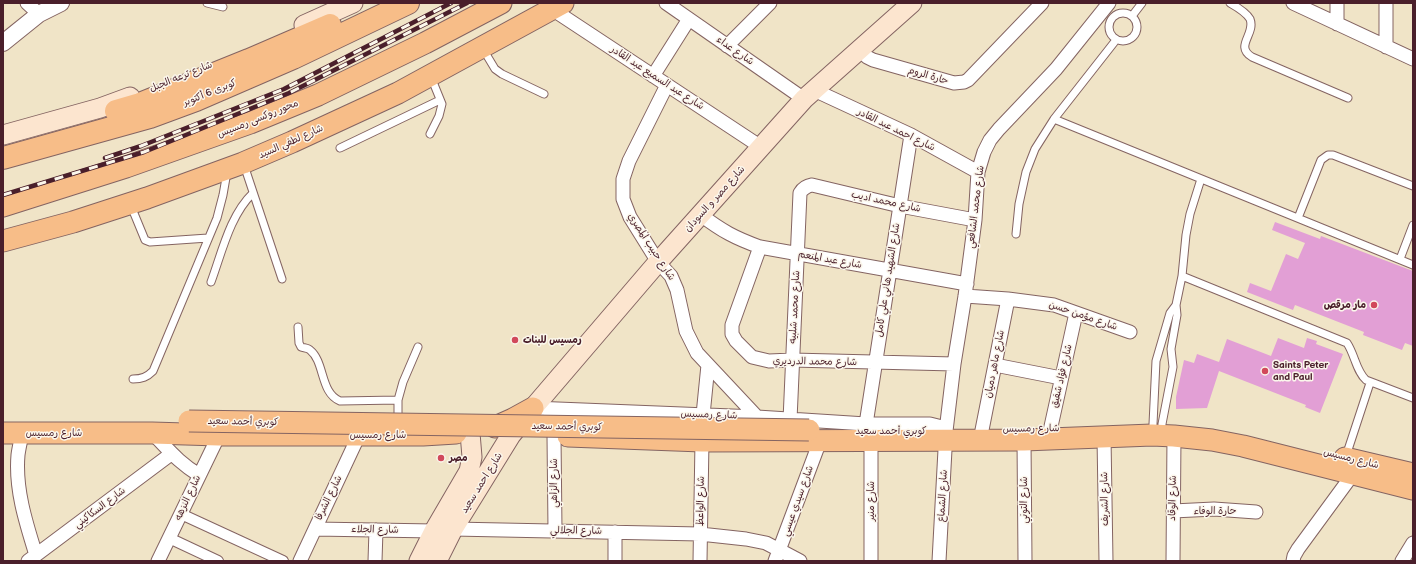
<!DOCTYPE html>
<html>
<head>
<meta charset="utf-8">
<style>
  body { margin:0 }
  #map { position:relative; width:1416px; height:564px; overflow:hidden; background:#f0e4c7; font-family:"Balsamiq Sans",sans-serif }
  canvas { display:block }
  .frame { position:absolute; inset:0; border:4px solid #4a1f2b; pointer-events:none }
</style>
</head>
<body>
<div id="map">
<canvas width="1416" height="564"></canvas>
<div class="frame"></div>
</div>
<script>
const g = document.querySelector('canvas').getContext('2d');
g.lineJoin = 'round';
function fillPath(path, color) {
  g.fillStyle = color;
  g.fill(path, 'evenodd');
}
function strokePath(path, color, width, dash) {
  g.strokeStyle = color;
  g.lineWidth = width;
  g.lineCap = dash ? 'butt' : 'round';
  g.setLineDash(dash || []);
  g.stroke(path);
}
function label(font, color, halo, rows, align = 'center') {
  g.font = font + ' "Balsamiq Sans","Playpen Sans Arabic",sans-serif';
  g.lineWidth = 3;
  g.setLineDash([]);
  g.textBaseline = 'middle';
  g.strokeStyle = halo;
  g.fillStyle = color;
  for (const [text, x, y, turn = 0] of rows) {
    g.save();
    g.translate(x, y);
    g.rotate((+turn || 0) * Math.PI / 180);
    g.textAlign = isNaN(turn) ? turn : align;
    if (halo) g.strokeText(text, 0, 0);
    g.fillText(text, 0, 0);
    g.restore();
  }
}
fillPath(new Path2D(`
  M 1275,222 L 1320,239 L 1321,236 L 1413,271 L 1413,346 L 1405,343 L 1402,350 L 1363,335 L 1364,332 L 1295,305 L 1293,310 L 1247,292 L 1250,283 L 1271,291 L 1286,254 L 1298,259 L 1305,243 L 1272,230 Z
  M 1278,338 L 1304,348 L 1307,338 L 1317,341 L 1316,344 L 1343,354 L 1320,413 L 1305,407 L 1306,405 L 1219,371 L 1207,408 L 1176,409 L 1176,397 L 1184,360 L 1194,363 L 1197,354 L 1219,362 L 1227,339 L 1271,356 Z`), '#e29fd5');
const service = new Path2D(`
  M 207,3 L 223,7
  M 1230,3 C 1237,7 1246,12 1250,19 C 1256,34 1234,46 1252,57 L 1348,98
  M1109 27a14 14 0 1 1 28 0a14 14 0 1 1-28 0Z
  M 1132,16 L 1142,3
  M 483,49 L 495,69 L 502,74 L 544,94
  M 1054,119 L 1413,265
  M 430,134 L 439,116 L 442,104 L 431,77
  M 340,148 L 440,100
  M 244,165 L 282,279
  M 131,206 L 145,240 L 150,242 L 208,238
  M 1298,218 L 1321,160 L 1328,155 L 1333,155 L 1413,186
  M 1016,234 L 1019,204 L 1026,172 L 1035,149 L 1054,119 L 1116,40
  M 1400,259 L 1413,225
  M 1182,276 L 1347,343 C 1355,355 1356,371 1366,380 L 1413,398
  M 211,282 C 222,252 230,215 253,193
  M 298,327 L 299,343 L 301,347 C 304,348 308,348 310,350 C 325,362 320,393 340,401 L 398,400
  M 133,379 C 142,379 147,377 153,371 L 217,218 L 223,195 L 227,172
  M 398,423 L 398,400 L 403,382 L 418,347
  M 1153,424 L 1156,361 L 1170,313 L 1176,305
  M 1162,424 L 1173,367 L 1171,349 L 1177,315 L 1176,305 L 1182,276 L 1186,235 L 1190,214 L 1201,179
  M 1346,456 L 1370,383`);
const pedestrian = new Path2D(`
  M 181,514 L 283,561
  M 169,538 L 218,561`);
const minor = new Path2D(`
  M 27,3 L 39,14
  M 666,3 L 804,99
  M 1293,3 L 1413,59
  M 552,9 L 761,147
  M 1337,24 L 1337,3
  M 727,46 L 770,3
  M 1386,47 L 1386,3
  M 859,49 L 867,57 L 873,60 L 954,83 L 964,82 L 968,80 L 1042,3
  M 653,76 L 689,19
  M 667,85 L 629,161 L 623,179 L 623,199 L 630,217 L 658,262 L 671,276 L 677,290 L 686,331 L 697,353 L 757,417
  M 814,90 L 911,135 L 978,172
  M 701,215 C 722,231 735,238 760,247 L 967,284
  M 760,247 L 732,325 L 732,334 L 736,341 L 752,357 L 769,361 L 792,360 L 954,364
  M 965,296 L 1008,299 L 1054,305 L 1130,332
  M 995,365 L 1061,378
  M 533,408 L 757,417 L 866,424 L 930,424 L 938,426 L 946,431
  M 703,415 L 708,365
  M 790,420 L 800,193 C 803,188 806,186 812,185 L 900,206 L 975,220
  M 866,424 L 911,135
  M 982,430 L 1008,299
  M 22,433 C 21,440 19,447 18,455 C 15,489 26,523 36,555
  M 152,433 C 169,450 178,462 199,475
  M 554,436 L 555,530
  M 1104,437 L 1106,561
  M 1024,440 L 1025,561
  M 1048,440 L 1076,313
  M 1173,511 L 1214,509 L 1256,512
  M 315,529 L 434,531
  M 453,529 L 700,534 L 746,539 L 766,543 L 800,561
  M 615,532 L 615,561
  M 28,561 L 171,454
  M 158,561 L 219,435
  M 300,561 L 359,435
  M 375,561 L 376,530
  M 700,561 L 702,441
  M 775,561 L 820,441
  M 871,561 L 871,440
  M 939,561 L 946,431 L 954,364 L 965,296 L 975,220 L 978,172 L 984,152 L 990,140 L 999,129 L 1056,69 L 1109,3
  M 1173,561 L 1174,436
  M 1293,561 L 1294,556 L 1298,549 L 1353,474
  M 1402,561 L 1413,543`);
const tertiary = new Path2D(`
  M 3,43 L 39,14 L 61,3`);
const secondary = new Path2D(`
  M 304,25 L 353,3
  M 3,135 L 100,108 L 130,97
  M 419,561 L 434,531 L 469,471 L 472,457 L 470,433
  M 437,561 L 453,529 L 511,435 L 533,408 L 658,262 L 804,99 L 912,3`);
const primary = new Path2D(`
  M 3,206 L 126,167 L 250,123 L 318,95 L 425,43 L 501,3
  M 3,241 L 73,222 L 147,198 L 243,163 L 292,142 L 398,93 L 563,3
  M 495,427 L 513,419 L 533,408
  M 3,433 L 152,433 L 219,435 L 423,435 L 456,433
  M 568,436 L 702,441 L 1024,440 L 1152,435 L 1174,436 L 1212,440 L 1243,446 L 1413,489
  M 1345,458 L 1413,474`);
const motorway = new Path2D(`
  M 116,111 L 140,104 L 249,60 L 330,25
  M 3,158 L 150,117 L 196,100 L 293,58 L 408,3`);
strokePath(service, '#846462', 9);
strokePath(pedestrian, '#846462', 12);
strokePath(minor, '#846462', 15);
strokePath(tertiary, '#846462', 18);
strokePath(secondary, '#846462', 21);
strokePath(primary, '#846462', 23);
strokePath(motorway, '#846462', 24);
strokePath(service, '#fff', 7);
strokePath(pedestrian, '#fff', 10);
strokePath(minor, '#fff', 13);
strokePath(tertiary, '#fff', 16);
strokePath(secondary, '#fce5cf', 19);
strokePath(primary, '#f7bd88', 21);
strokePath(motorway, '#f7bd88', 22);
const rail = new Path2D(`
  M 105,158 L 141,146 L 284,89 L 451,3
  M 3,195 L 144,152 L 289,93 L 467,3`);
strokePath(rail, '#4a1f2b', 4.5);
strokePath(rail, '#fbf7ec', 3, [9]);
const primaryBridge = new Path2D(`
  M 189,421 L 809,430`);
strokePath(primaryBridge, '#846462', 23, []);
strokePath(primaryBridge, '#f7bd88', 21);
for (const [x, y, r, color] of [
  [1374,305,4,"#d1495b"],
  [515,340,4,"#d1495b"],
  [1265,371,4,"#d1495b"],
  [441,458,4,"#d1495b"]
]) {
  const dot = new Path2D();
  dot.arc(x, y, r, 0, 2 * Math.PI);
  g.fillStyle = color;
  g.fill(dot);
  strokePath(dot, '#fbf7ec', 1.5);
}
label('10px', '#4a1f2b', '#fbf7ec', [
  ["شارع عداء",735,51,35],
  ["حارة الروم",928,76,16],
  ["شارع ترعه الجبل",181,77,-22],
  ["شارع عبد السميع عبد القادر",657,78,33],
  ["كوبرى 6 أكتوبر",210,93,-22],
  ["محور روكسى رمسيس",258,119,-22],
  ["شارع احمد عبد القادر",896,130,26],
  ["شارع لطفي السيد",291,142,-24],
  ["شارع مصر و السودان",715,199,-48],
  ["شارع محمد اديب",886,202,12],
  ["شارع محمد الشافعي",976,207,-83],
  ["شارع حبيب المصري",651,247,57],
  ["شارع عبد المنعم",830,260,10],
  ["شارع الشهيد هاني علي كامل",888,280,-81],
  ["شارع محمد شلبيه",795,307,-87],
  ["شارع مؤمن حسن",1083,316,19],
  ["شارع محمد الدرديري",815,362,1],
  ["شارع ماهر دميان",995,364,-79],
  ["شارع فؤاد شفيق",1062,376,-77],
  ["شارع رمسيس",709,415,2],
  ["كوبري أحمد سعيد",243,422,1],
  ["كوبري أحمد سعيد",567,427,1],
  ["شارع رمسيس",1031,429,-1],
  ["كوبري أحمد سعيد",891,431],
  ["شارع رمسيس",54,433],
  ["شارع رمسيس",378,435],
  ["شارع رمسيس",1351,459,14],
  ["شارع احمد سعيد",482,483,-58],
  ["شارع الزاهي",554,483,-90],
  ["شارع الشماع",943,496,-87],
  ["شارع النزهه",188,498,-65],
  ["شارع الشرفا",329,498,-64],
  ["شارع الوقاد",1173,498,-89],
  ["شارع الشريف",1105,499,-91],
  ["شارع التوني",1024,500,-90],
  ["شارع الواعظ",701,501,-89],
  ["شارع سيدي عيسي",798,501,-70],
  ["شارع منير",871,501,-90],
  ["شارع السكاكيني",100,508,-37],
  ["حارة الوفاء",1215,511],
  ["شارع الجلاء",375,530,1],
  ["شارع الجلالي",576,531,1]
]);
label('bold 10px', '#4a1f2b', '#fbf7ec', [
  ["مار مرقص",1366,305,"right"],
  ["رمسيس للبنات",523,340],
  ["Saints Peter",1273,365],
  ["and Paul",1273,377],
  ["مصر",449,458]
], 'left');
</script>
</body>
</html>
